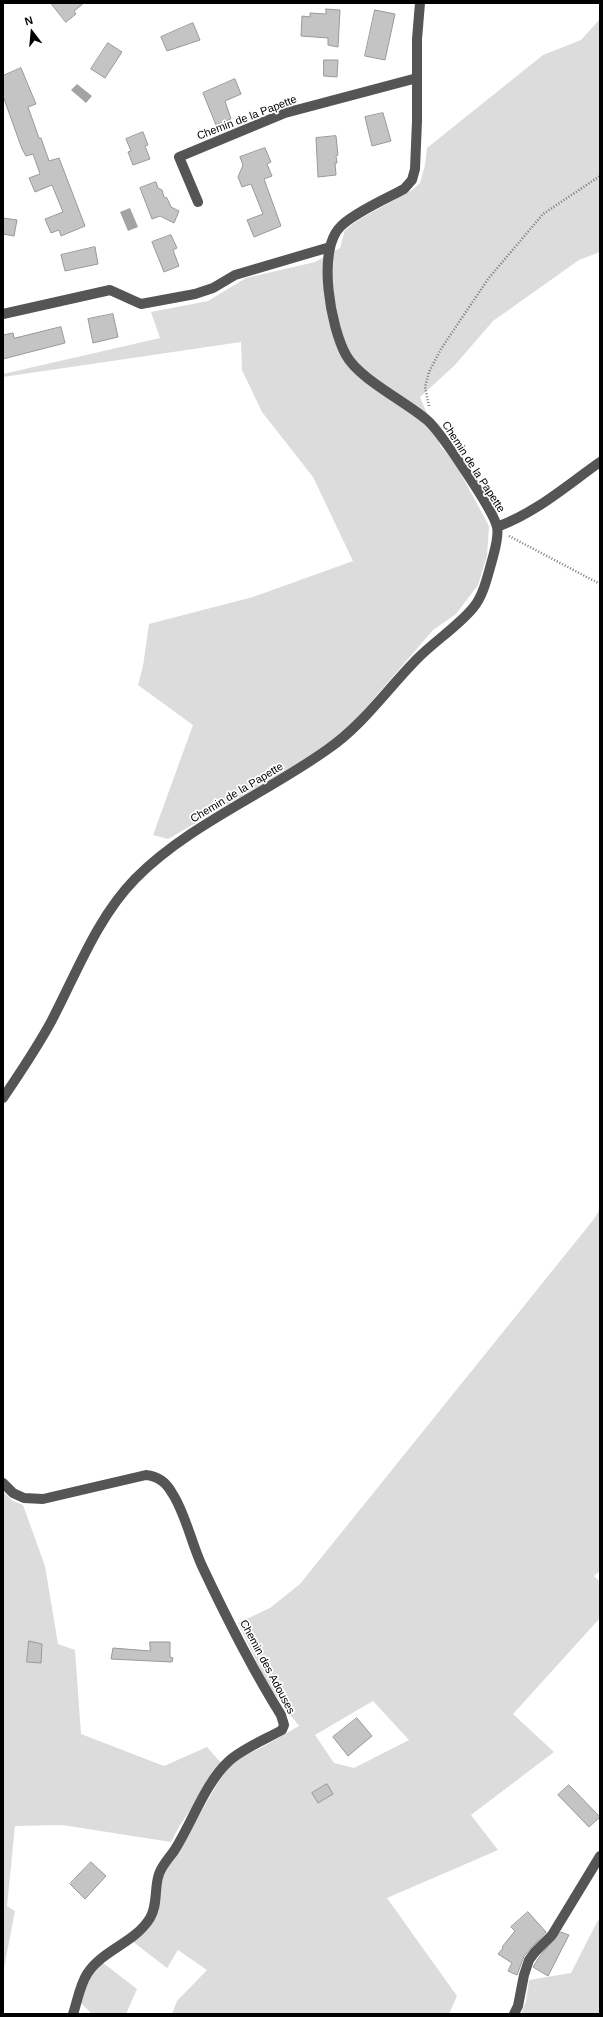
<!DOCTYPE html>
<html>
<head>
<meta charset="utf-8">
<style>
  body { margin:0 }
  #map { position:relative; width:603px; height:2017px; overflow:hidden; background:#fff; font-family:Arial,sans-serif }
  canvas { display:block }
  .frame { position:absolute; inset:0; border:4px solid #000; pointer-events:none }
  .north { position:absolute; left:12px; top:12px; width:40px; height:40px; -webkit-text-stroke:3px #fff; paint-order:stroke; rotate:344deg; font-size:11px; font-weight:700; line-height:16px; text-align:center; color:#000 }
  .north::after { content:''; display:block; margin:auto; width:14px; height:18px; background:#000; clip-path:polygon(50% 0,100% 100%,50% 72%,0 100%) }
</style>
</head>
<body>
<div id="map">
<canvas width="603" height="2017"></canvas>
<div class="frame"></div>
<div class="north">N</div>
</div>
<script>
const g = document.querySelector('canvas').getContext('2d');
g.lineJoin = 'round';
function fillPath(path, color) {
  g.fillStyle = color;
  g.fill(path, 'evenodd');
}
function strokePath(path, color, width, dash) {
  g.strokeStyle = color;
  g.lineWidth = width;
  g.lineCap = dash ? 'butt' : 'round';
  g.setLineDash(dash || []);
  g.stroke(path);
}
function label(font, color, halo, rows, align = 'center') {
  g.font = font + ' Arial,sans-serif';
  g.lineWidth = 3.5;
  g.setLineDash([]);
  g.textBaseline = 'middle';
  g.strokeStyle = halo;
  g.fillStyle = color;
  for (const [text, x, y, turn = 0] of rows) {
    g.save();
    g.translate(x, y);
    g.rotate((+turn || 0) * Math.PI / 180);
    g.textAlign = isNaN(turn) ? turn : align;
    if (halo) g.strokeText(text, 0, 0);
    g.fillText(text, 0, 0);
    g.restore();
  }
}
fillPath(new Path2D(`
  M 600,19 L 600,252 L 579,260 L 493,321 L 455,365 L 420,397 L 441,447 L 455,463 L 489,526 L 487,556 L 478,585 L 456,614 L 433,630 L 352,724 L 324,749 L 168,839 L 153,835 L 193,725 L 138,685 L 143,666 L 149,624 L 253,597 L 353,561 L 313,477 L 262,412 L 242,370 L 241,342 L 3,377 L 3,374 L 160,338 L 151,312 L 208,301 L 246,278 L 315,262 L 340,248 L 345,230 L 360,219 L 412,190 L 420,183 L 425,165 L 427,148 L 543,55 L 581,40 Z
  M 600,1209 L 600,1571 L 594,1576 L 600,1582 L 600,1618 L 513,1714 L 554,1752 L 471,1815 L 498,1850 L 387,1898 L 457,1996 L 449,2014 L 172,2014 L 177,2001 L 207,1970 L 178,1950 L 167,1968 L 132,1941 L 157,1914 L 163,1877 L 167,1866 L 192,1828 L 217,1784 L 231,1764 L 236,1759 L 261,1748 L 299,1726 L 269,1687 L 238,1623 L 270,1608 L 300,1584 L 594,1219 ZM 373,1701 L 409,1740 L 354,1768 L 334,1763 L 315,1735 Z
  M 3,1492 L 13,1501 L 23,1505 L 45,1566 L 58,1644 L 75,1650 L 81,1734 L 164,1766 L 207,1747 L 222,1764 L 180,1825 L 171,1842 L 62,1825 L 15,1826 L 7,1906 L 15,1911 L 3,1973 Z
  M 598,1920 L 600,1922 L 600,2014 L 521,2014 L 526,2001 L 529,1980 L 571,1973 Z
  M 102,1962 L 137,1989 L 126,2014 L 92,2014 L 81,2003 L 90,1973 Z`), '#dcdcdc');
fillPath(new Path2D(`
  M 77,84 L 92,96 L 86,103 L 71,90 Z
  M 130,208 L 138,227 L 128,231 L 120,212 Z`), '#a3a3a3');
const building = new Path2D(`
  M 51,3 L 84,3 L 74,11 L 76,14 L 66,22 Z
  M 326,9 L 340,10 L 338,47 L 328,45 L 328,38 L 301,36 L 302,16 L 310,17 L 310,13 L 326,14 Z
  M 375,10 L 395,14 L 385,60 L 365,56 Z
  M 193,23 L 200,40 L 167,51 L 161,37 Z
  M 108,43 L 122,52 L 105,78 L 91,69 Z
  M 324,60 L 338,60 L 337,77 L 324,76 Z
  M 21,68 L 36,104 L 28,107 L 39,138 L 41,138 L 49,161 L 59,158 L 85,226 L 61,236 L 59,230 L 51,233 L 45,219 L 63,212 L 52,185 L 35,192 L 29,178 L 40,174 L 33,154 L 26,156 L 22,149 L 3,96 L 3,76 Z
  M 235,79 L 241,94 L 225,101 L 231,119 L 216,125 L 203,93 Z
  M 383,113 L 391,141 L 372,146 L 365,117 Z
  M 143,132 L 148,145 L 145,146 L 150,159 L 133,165 L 128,152 L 131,151 L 126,139 Z
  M 336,136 L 338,155 L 336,156 L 337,163 L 335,163 L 336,175 L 318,177 L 316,138 Z
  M 265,148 L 271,162 L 267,164 L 272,176 L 264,179 L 281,226 L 254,237 L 247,220 L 263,214 L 251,184 L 242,187 L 238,177 L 243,165 L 240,157 Z
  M 156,182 L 158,188 L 162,190 L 164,197 L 167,198 L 171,207 L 179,211 L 174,223 L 160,216 L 152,219 L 140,188 Z
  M 3,218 L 17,220 L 14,236 L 3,234 Z
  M 171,235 L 177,248 L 173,250 L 179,266 L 164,272 L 152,242 Z
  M 95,247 L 98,264 L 65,271 L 61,255 Z
  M 113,314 L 118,337 L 93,343 L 88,319 Z
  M 61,327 L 65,343 L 3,359 L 3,335 L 13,333 L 14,338 Z
  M 29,1641 L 42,1644 L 41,1663 L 27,1662 Z
  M 150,1642 L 170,1642 L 170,1657 L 173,1658 L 172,1662 L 111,1659 L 113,1648 L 150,1651 Z
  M 357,1718 L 372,1736 L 348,1756 L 333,1737 Z
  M 327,1784 L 333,1794 L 318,1803 L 312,1793 Z
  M 569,1785 L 600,1817 L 589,1827 L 558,1795 Z
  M 91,1862 L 106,1876 L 85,1899 L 70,1884 Z
  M 528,1912 L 546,1932 L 524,1956 L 517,1975 L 508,1971 L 512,1963 L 498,1954 L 503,1948 L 502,1947 L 515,1931 L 511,1927 Z
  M 561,1932 L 569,1935 L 548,1976 L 533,1967 L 540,1956 Z`);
fillPath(building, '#c4c4c4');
strokePath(building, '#999', 1);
strokePath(new Path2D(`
  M 429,406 L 425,387 L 429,372 L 441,349 L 488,279 L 543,214 L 600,176
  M 509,536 L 600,584`), '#777', 2.5, [1, 2]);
strokePath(new Path2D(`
  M 198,202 L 179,157 L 285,113 L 417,78
  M 3,314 L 110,290 L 141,304 L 195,294 L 213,288 L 235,275 L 330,247
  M 497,527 C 537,512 566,486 600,462
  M 3,1098 C 20,1073 37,1048 52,1020 C 77,972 97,918 135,879 C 188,825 267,793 328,749 C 364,724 388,688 418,658 C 435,641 458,626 473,608 C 484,595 488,574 493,557 C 495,549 499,536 497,527 C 494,511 440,431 427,420 C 405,401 359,379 346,355 C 331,328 316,250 341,226 C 354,213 387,198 404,189 L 412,180 L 415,169 L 417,121 L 417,39 L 420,3
  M 3,1483 L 13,1493 L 24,1498 L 43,1499 L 146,1475 C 158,1476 166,1482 172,1493 C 185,1512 192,1545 202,1566 C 226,1617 251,1667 281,1715 L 284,1725 L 282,1730 C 266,1739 242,1749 229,1761 C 205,1783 192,1823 174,1851 C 169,1858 162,1865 159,1874 C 154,1888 158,1905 150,1918 C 135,1943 102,1950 87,1974 C 80,1985 77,2002 73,2014
  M 514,2014 L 518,2006 L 524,1975 L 529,1960 L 535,1952 L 552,1935 L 600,1856`), '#555', 10);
label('11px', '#000', '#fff', [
  ["Chemin de la Papette",247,118,-21],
  ["Chemin de la Papette",473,467,57],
  ["Chemin de la Papette",237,793,-31],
  ["Chemin des Adouses",267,1667,62]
]);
</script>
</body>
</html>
